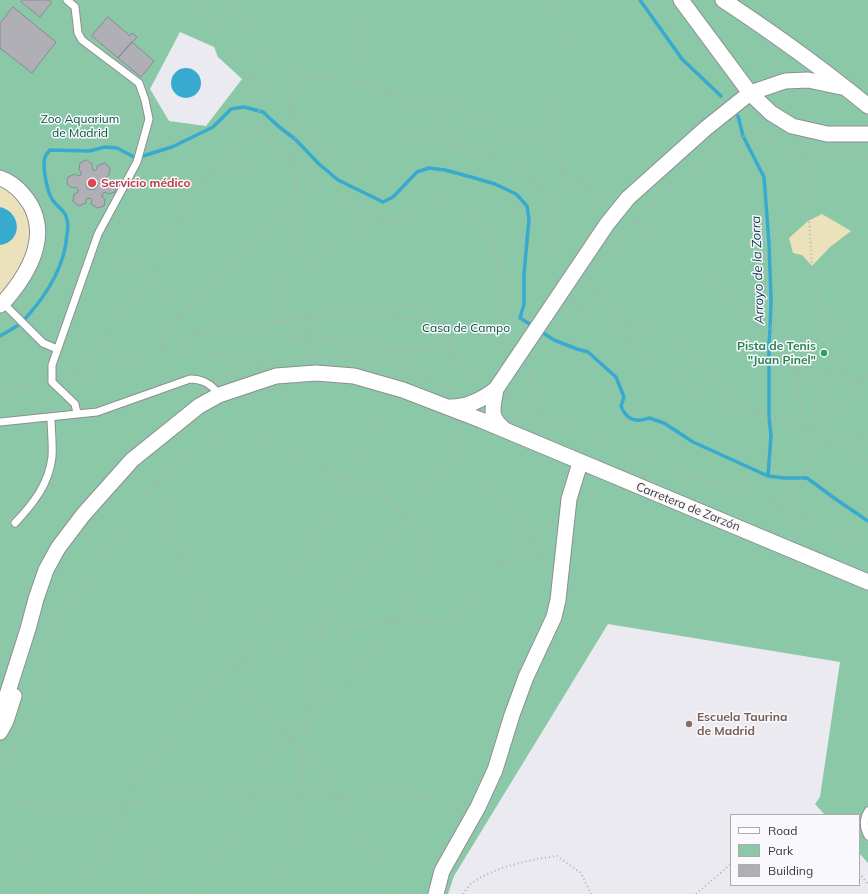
<!DOCTYPE html>
<html>
<head>
<meta charset="utf-8">
<style>
  body { margin:0 }
  #map { position:relative; width:868px; height:894px; overflow:hidden; background:#eaeaf0; font-family:Mulish,sans-serif }
  canvas { display:block }
  .legend { position:absolute; left:730px; top:814px; width:130px; height:72px; box-sizing:border-box; background:#f8f8fd; border:1px solid #acacb0; margin:0; padding:5px 7px; list-style:none; font-size:12px; color:#3a3a3c }
  .legend li { display:flex; align-items:center; gap:8px; height:20px }
  .legend b { width:20px; border:1px solid #acacb0 }
</style>
</head>
<body>
<div id="map">
<canvas width="868" height="894"></canvas>
<ul class="legend">
<li><b style="height:5px;background:#fff"></b>Road</li>
<li><b style="height:11px;background:#8bc8a8"></b>Park</li>
<li><b style="height:11px;background:#afafb5"></b>Building</li>
</ul>
</div>
<script>
const g = document.querySelector('canvas').getContext('2d');
g.lineJoin = 'round';
function fillPath(path, color) {
  g.fillStyle = color;
  g.fill(path, 'evenodd');
}
function strokePath(path, color, width, dash) {
  g.strokeStyle = color;
  g.lineWidth = width;
  g.lineCap = dash ? 'butt' : 'round';
  g.setLineDash(dash || []);
  g.stroke(path);
}
function label(font, color, halo, rows, align = 'center') {
  g.font = font + ' Mulish,sans-serif';
  g.lineWidth = 3;
  g.setLineDash([]);
  g.textBaseline = 'middle';
  g.strokeStyle = halo;
  g.fillStyle = color;
  for (const [text, x, y, turn = 0] of rows) {
    g.save();
    g.translate(x, y);
    g.rotate((+turn || 0) * Math.PI / 180);
    g.textAlign = isNaN(turn) ? turn : align;
    if (halo) g.strokeText(text, 0, 0);
    g.fillText(text, 0, 0);
    g.restore();
  }
}
fillPath(new Path2D(`
  M 0,0 L 868,0 L 868,863 L 859,853 L 859,815 L 825,815 L 815,804 L 820,797 L 840,662 L 608,624 L 454,876 L 448,894 L 0,894 ZM 180,32 L 214,47 L 218,57 L 242,79 L 206,126 L 169,121 L 150,89 Z`), '#8bc8a8');
fillPath(new Path2D(`
  M 0,183 L 14,192 L 32,216 L 32,252 L 0,297 Z
  M 822,214 L 851,231 L 830,247 L 812,266 L 802,255 L 793,253 L 789,238 L 808,221 Z`), '#ebe2bc');
fillPath(new Path2D(`
  M171 83a15 15 0 1 1 30 0a15 15 0 1 1-30 0Z
  M 0,207 C 22,212 23,242 0,245 Z`), '#38aad0');
strokePath(new Path2D(`
  M 640,0 L 682,59 L 721,96
  M 738,116 L 743,136 L 764,177 L 769,243 L 771,299 L 770,328 L 769,344 L 769,417 L 771,435 L 768,476
  M 24,320 C 46,296 65,267 67,234 C 68,229 68,221 66,216 C 63,209 55,205 52,199 C 47,191 42,166 45,157 C 46,155 48,152 50,150 L 89,151 L 105,147 L 117,148 L 136,158 L 172,147 L 213,127 L 231,109 L 244,107 L 263,112 L 278,126 L 295,139 L 319,164 L 338,180 L 383,202 L 393,197 L 417,172 L 429,168 L 445,170 L 471,177 L 495,184 L 516,194 L 527,206 L 529,219 L 524,274 L 524,304 L 520,318 L 533,326
  M 540,331 L 554,340 L 577,349 L 588,352 L 616,377 L 624,397 L 621,406 C 626,420 637,423 649,418 L 664,423 L 693,442 L 768,476 L 784,478 L 807,478 L 837,500 L 868,521
  M 0,336 L 17,326`), '#38aad0', 3.5);
const building = new Path2D(`
  M 23,0 L 49,0 L 52,2 L 40,17 L 21,2 Z
  M 13,7 L 56,42 L 32,73 L 0,48 L 0,24 Z
  M 108,17 L 130,36 L 132,33 L 137,37 L 118,58 L 92,36 Z
  M 132,42 L 154,61 L 141,77 L 118,58 Z
  M 87,160 L 92,164 L 92,168 L 94,171 L 97,169 L 97,166 L 105,163 L 110,168 L 109,175 L 106,177 L 105,179 L 108,181 L 111,180 L 116,185 L 115,192 L 108,194 L 106,192 L 103,193 L 102,197 L 105,199 L 104,206 L 97,208 L 91,204 L 92,200 L 90,198 L 86,199 L 86,203 L 79,206 L 73,201 L 74,194 L 78,192 L 78,189 L 76,187 L 72,188 L 67,184 L 68,177 L 75,174 L 78,176 L 81,175 L 81,172 L 79,170 L 80,163 ZM 89,178 L 96,179 L 98,185 L 94,190 L 87,189 L 86,184 Z`);
fillPath(building, '#afafb5');
strokePath(building, '#8a8b90', 1);
const lane = new Path2D(`
  M 67,0 L 75,7 L 78,33 L 82,40 L 139,83 L 145,100 L 149,119 L 137,162 L 98,234 L 52,365 L 52,382 L 75,404 L 77,413
  M 3,303 L 43,343 L 57,349
  M 0,422 L 97,412 L 190,379 C 203,379 212,384 219,395
  M 15,523 C 33,504 49,484 52,457 C 53,444 51,430 51,417
  M 868,811 C 863,819 863,827 868,836`);
const street = new Path2D(`
  M 681,0 L 750,93 L 771,113 L 792,126 L 827,134 L 868,134
  M 723,0 C 773,33 822,68 868,106
  M 0,178 C 12,182 23,193 30,204 C 50,239 27,276 3,303 L 0,305
  M 496,389 C 493,409 488,416 505,430
  M 448,407 C 466,408 482,400 496,389 L 607,224 L 628,198 L 705,129 L 750,93 L 785,81 L 808,80 L 846,88
  M 0,709 L 6,698 L 28,629 L 36,599 L 46,570 L 58,548 L 83,515 L 132,460 L 199,406 L 219,395 L 276,376 L 316,373 L 354,376 L 403,390 L 481,420 L 868,582
  M 0,732 L 6,721 L 14,696
  M 436,894 L 442,871 L 478,807 L 495,770 L 512,715 L 526,677 L 554,617 L 558,600 L 569,499 L 580,463`);
strokePath(lane, '#8e8e94', 9);
strokePath(street, '#8e8e94', 17);
strokePath(new Path2D(`
  M 191,0 L 229,44 L 246,73 L 259,100 L 259,131 C 270,140 281,149 291,160 C 301,169 309,179 320,188 C 336,202 356,212 377,218 C 384,220 390,223 398,220 C 413,213 427,201 445,201 C 454,201 458,209 464,214 C 470,220 479,222 484,228 C 504,260 502,299 504,335 L 503,338
  M 227,0 L 240,10 L 264,50 L 263,65 L 249,79 C 253,79 260,79 264,81 C 274,86 286,102 292,112 C 305,125 348,173 367,170 C 375,168 385,149 390,141 C 394,140 398,139 402,138 C 434,135 505,159 531,177 C 538,183 543,191 547,199 C 551,208 553,219 553,229 C 552,246 549,255 563,268
  M 373,0 L 358,34 L 357,50 L 365,70 L 385,89 L 394,100 L 413,107 L 448,131 L 473,142 L 493,156
  M 858,0 L 868,7
  M 275,7 L 276,0
  M 751,131 C 769,147 804,156 827,156 C 841,157 854,155 868,159
  M 805,154 L 812,266 L 825,327
  M 560,166 L 586,186 L 606,204
  M 206,179 L 272,159 L 291,160
  M 551,215 L 556,213 L 561,197 L 562,188 L 561,169 L 554,143 L 554,126 L 552,118 L 557,94 L 569,54 L 569,47 L 558,16 L 555,0
  M 636,221 L 656,235 L 685,264 L 712,278 L 755,316 L 770,328 L 790,339 L 805,351
  M 102,251 L 114,264 L 133,268 L 147,275 L 150,280 L 157,268
  M 590,275 C 621,238 651,201 689,171 C 712,153 740,142 762,122
  M 585,281 L 623,317 L 632,323 L 661,335 L 673,343 L 764,415
  M 570,301 L 598,319 L 607,326 L 618,331 L 631,340 L 697,395 L 710,400 L 764,415 L 784,423 L 842,437 L 868,437
  M 276,304 L 287,301 C 305,279 322,253 345,237 C 357,228 372,225 386,221
  M 365,312 L 369,309 C 379,309 395,309 400,318
  M 393,312 C 402,298 438,308 438,324
  M 625,319 L 628,323 L 631,340
  M 284,320 C 289,326 300,329 308,331
  M 277,321 L 276,298 L 290,257 L 298,218 L 296,180 L 291,174 L 290,170 L 292,160 L 296,130 L 292,112 L 291,89 L 293,74 L 311,78 L 327,77 L 346,79 L 385,89 L 400,95 L 435,97 L 451,106 L 506,133 L 524,134 L 534,138 L 554,143
  M 247,327 L 249,331 L 251,332 L 306,340
  M 198,333 L 197,328 L 194,326 L 180,317 L 170,306 L 162,293 L 158,270 L 164,245 L 187,202 L 206,179 L 237,147 L 259,131
  M 307,335 C 327,338 348,340 368,344 C 378,346 390,351 401,351 C 418,352 435,344 450,337 L 452,328
  M 450,337 C 451,343 451,350 454,356 C 460,367 476,373 487,380
  M 163,346 L 161,343 L 163,338 L 180,317 L 244,258 L 261,234 L 281,211 L 296,189
  M 160,348 L 164,354 L 202,352 L 255,358 L 258,359 L 260,364
  M 425,348 L 456,360
  M 404,351 C 405,363 422,369 430,376 L 429,381
  M 308,356 L 306,340 L 312,319 L 311,315
  M 370,361 L 373,357 L 389,354 L 392,350
  M 526,367 L 529,370 L 530,380 L 541,407 L 540,413
  M 793,367 L 804,423 L 803,427
  M 841,370 L 859,384
  M 73,377 L 102,342 L 129,302 L 150,280
  M 63,379 L 105,369 L 198,333 L 247,327 L 339,311 L 354,310 L 376,315 L 438,324 L 497,336 L 511,343
  M 217,379 C 272,355 336,348 394,367 C 415,374 439,388 460,392
  M 858,386 L 868,393
  M 1,391 L 43,383
  M 508,396 L 543,415 L 645,459 L 691,476 L 739,489 L 782,505 L 868,546
  M 509,398 L 513,390
  M 507,406 L 521,422
  M 833,419 L 830,416 L 829,404 L 823,394 L 841,370 L 834,364
  M 813,429 L 817,386 L 852,340 L 851,336 L 833,322 L 828,323 L 793,366 L 817,386
  M 542,431 L 541,423 L 543,415
  M 824,432 L 826,427 L 868,372
  M 860,438 L 868,441
  M 837,440 L 848,450 L 868,462
  M 809,459 L 811,459 L 825,446 L 837,440
  M 159,481 L 172,533 L 193,588 L 207,629 L 229,654 L 250,694 L 323,773 L 356,829 L 390,879 L 406,894
  M 782,505 L 792,494 L 809,462 L 809,428
  M 793,510 L 800,540
  M 763,525 L 772,517 L 779,504
  M 540,554 L 548,567
  M 496,568 L 540,554 L 528,537 L 554,520
  M 243,664 L 278,647 L 321,631 L 367,624 L 394,621 L 439,624 L 455,619 L 475,600 L 485,578 L 515,546 L 528,537 L 471,464 L 457,443
  M 0,771 L 27,726 L 35,703 L 40,680 L 42,656 L 47,640 L 72,597 L 106,555 L 141,503 L 159,481 L 205,444 L 228,434 L 242,431 L 260,435 L 321,466 L 364,485 L 387,498 L 406,518 L 422,532 L 428,554 L 421,579 L 394,621 L 369,653 L 350,682 L 307,713 L 281,740 L 269,749 L 256,780 L 241,825 L 199,881 L 186,894
  M 0,799 L 70,810 L 100,813 L 120,806 L 183,793 L 216,790 L 258,794 L 300,794 L 340,798 L 385,796 L 431,798 L 465,804
  M 120,806 L 144,844 L 156,883 L 165,894
  M 0,822 L 18,845 L 31,877 L 47,894
  M 859,873 L 868,884
  M 69,894 L 102,854 L 112,830 L 120,806 L 135,782 L 152,758 L 180,728 L 189,706 L 209,687 L 236,667 L 243,664 L 246,647 L 256,628 L 267,608 L 285,588 L 297,577 L 316,534 L 350,479 L 391,400
  M 277,894 L 296,835 L 307,713 L 321,640 C 322,603 356,575 379,550 C 389,540 398,529 406,517 C 426,491 450,458 463,428
  M 463,894 C 465,891 468,887 471,884 C 490,868 532,859 557,856 L 581,873 L 591,894
  M 696,894 L 731,864`), '#b0b0b5', 2, [1, 3]);
strokePath(lane, '#fff', 7);
strokePath(street, '#fff', 15);
for (const [x, y, r, color] of [
  [92,183,5,"#e0444e"],
  [824,353,4,"#2e9e5b"],
  [689,724,4,"#8d6e63"]
]) {
  const dot = new Path2D();
  dot.arc(x, y, r, 0, 2 * Math.PI);
  g.fillStyle = color;
  g.fill(dot);
  strokePath(dot, '#f8f8fd', 1.5);
}
label('12px', '#085739', '#f8f8fd', [
  ["Zoo Aquarium",80,119],
  ["de Madrid",80,133],
  ["Casa de Campo",466,328]
]);
label('bold 12px', '#be3a42', '#f8f8fd', [
  ["Servicio médico",101,183]
], 'left');
label('bold 12px', '#27864d', '#f8f8fd', [
  ["Pista de Tenis",816,346],
  ["\"Juan Pinel\"",816,360]
], 'right');
label('12px', '#3a3a3c', '#f8f8fd', [
  ["Carretera de Zarzón",688,507,22]
]);
label('bold 12px', '#785e54', '#f8f8fd', [
  ["Escuela Taurina",697,717],
  ["de Madrid",697,731]
], 'left');
label('italic 13px', '#073a4a', '#f8f8fd', [
  ["Arroyo de la Zorra",758,270,-92]
]);
</script>
</body>
</html>
